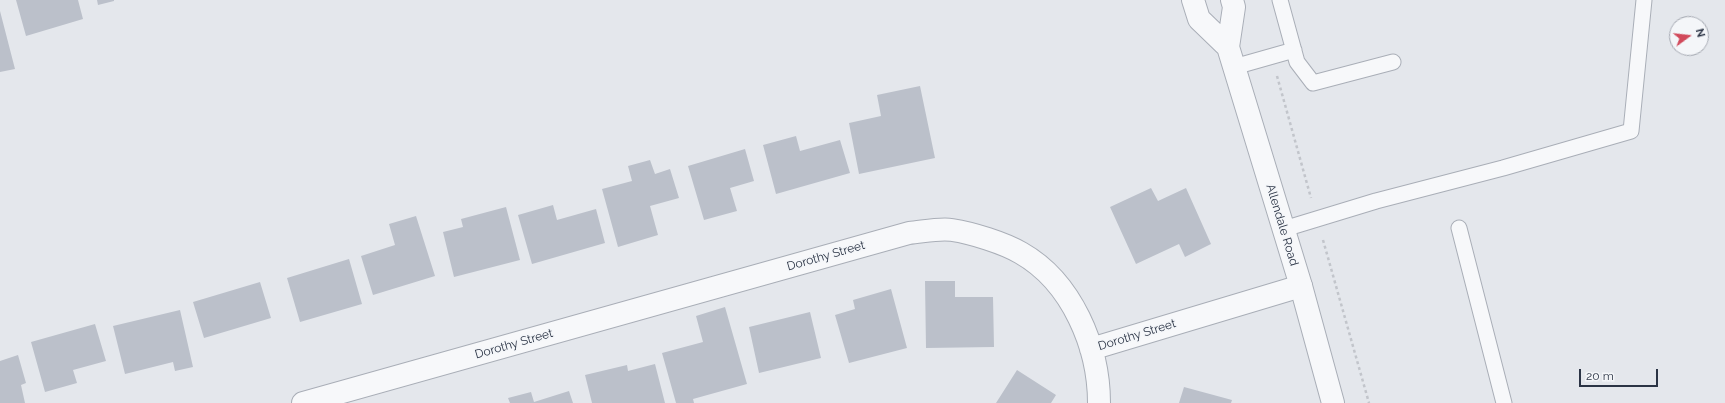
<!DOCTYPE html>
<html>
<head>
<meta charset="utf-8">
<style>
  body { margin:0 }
  #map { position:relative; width:1725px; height:403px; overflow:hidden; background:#e4e7ec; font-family:Raleway,sans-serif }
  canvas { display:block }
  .north { position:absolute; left:1669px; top:16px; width:40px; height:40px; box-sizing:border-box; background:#f4f6f9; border:1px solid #a4a8b1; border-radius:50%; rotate:75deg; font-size:11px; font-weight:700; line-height:16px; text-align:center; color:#2b3445 }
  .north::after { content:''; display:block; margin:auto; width:14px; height:18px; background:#d1495b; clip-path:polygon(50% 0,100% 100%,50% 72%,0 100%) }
  .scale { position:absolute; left:1579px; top:369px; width:79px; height:18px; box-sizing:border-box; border:2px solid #2b3445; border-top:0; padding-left:5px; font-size:12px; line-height:14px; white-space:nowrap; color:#2b3445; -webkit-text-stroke:3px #f4f6f9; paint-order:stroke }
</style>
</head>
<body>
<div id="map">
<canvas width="1725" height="403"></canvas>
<div class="north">N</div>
<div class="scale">20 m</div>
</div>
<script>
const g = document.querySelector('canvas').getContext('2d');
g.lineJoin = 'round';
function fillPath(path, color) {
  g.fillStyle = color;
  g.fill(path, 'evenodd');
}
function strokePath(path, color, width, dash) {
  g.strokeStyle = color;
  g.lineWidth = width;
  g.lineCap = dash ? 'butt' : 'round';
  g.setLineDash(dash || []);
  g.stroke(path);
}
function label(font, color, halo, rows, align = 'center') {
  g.font = font + ' Raleway,sans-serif';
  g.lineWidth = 3;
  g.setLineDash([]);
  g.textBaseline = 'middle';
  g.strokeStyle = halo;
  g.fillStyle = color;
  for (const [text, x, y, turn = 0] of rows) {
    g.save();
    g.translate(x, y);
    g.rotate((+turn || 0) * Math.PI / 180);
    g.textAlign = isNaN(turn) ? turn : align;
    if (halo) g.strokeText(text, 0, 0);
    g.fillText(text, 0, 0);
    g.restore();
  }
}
fillPath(new Path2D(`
  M 16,0 L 78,0 L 83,19 L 26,36 Z
  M 97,0 L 114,0 L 114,1 L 98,5 Z
  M 0,11 L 15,69 L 0,72 Z
  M 920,86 L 935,158 L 859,174 L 849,123 L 881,116 L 877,95 Z
  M 796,136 L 800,151 L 840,140 L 850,173 L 776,194 L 763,145 Z
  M 745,149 L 754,181 L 730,188 L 737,211 L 704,220 L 688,166 Z
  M 650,160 L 655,174 L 670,169 L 679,198 L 650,206 L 658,235 L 618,247 L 602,189 L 632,181 L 628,166 Z
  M 1151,188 L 1158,201 L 1186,188 L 1211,244 L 1185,257 L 1179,244 L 1136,264 L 1110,207 Z
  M 553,205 L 557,220 L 596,209 L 605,243 L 532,264 L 518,215 Z
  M 506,207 L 520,260 L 454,277 L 443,232 L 463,227 L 461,219 Z
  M 416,216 L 435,276 L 373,295 L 361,256 L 395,245 L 389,224 Z
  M 349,259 L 362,304 L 300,322 L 287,278 Z
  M 925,281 L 955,281 L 955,297 L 993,297 L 994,347 L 926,348 Z
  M 260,282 L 271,318 L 204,338 L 193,302 Z
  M 891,289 L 907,348 L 849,363 L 835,315 L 855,309 L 853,300 Z
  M 725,307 L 747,384 L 693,399 L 694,403 L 676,403 L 662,353 L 703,342 L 696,316 Z
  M 180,310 L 193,367 L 175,371 L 173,362 L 125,374 L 113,326 Z
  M 810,312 L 821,358 L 759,373 L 749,327 Z
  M 95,324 L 106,361 L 73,370 L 77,383 L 45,392 L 31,342 Z
  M 18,355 L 26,383 L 21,385 L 25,403 L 0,403 L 0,361 Z
  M 655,364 L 665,403 L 592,403 L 585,375 L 627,365 L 628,371 Z
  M 1017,370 L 1056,395 L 1051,403 L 996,403 Z
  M 1184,387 L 1232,400 L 1231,403 L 1179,403 Z
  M 569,391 L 573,403 L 510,403 L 508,398 L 531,392 L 534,402 Z`), '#bbc0ca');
const service = new Path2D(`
  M 1280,0 L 1297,62 L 1313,83 L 1393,62
  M 1234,67 L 1294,50
  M 1459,228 L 1504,403
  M 1284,229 L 1376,201 L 1503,168 L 1631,131 L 1644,0`);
const minor = new Path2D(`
  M 1091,349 L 1301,286
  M 303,403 L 909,233 C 922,232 939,228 952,230 C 972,233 1004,243 1021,253 C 1072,282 1099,347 1099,403`);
const tertiary = new Path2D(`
  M 1193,0 L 1199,19 L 1228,47
  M 1232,0 L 1234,7 L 1228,47 L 1301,286 L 1333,403`);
strokePath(service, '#a9aeb7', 17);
strokePath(minor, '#a9aeb7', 24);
strokePath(tertiary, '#a9aeb7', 24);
strokePath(new Path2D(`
  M 1277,76 L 1311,198
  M 1323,240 L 1369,403`), '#c2c5cb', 2.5, [3, 3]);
strokePath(service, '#f7f8fa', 15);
strokePath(minor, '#f7f8fa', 22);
strokePath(tertiary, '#f7f8fa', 22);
label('12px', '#2b3445', '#f4f6f9', [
  ["Allendale Road",1282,225,73],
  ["Dorothy Street",826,256,-16],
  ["Dorothy Street",1137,335,-17],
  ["Dorothy Street",514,344,-16]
]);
</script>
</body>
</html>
